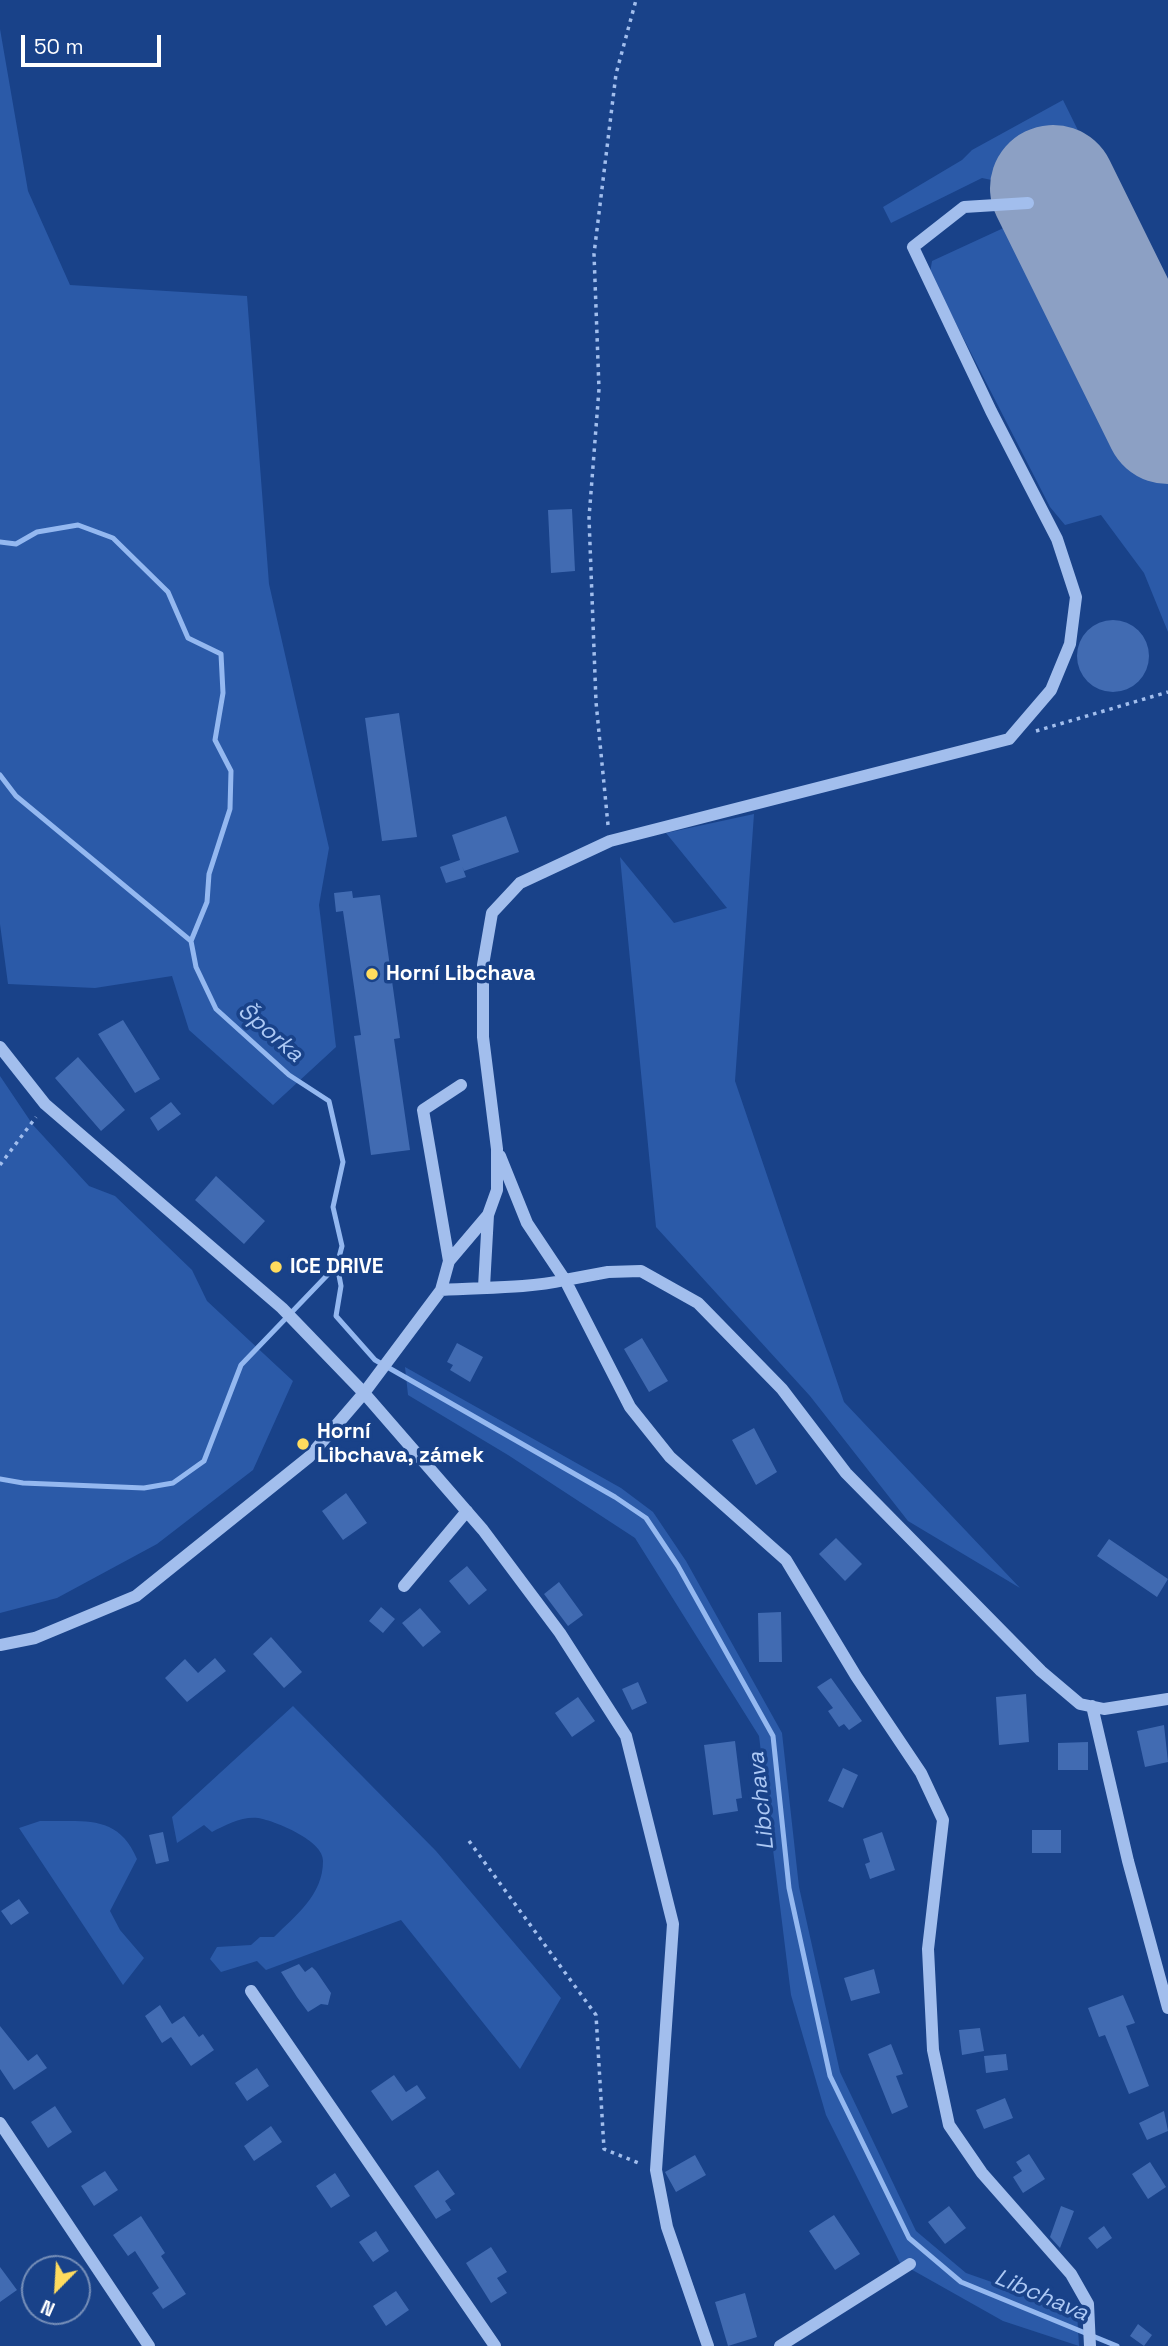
<!DOCTYPE html>
<html>
<head>
<meta charset="utf-8">
<style>
  body { margin:0 }
  #map { position:relative; width:1168px; height:2346px; overflow:hidden; background:#194289; font-family:"Space Grotesk",sans-serif }
  canvas { display:block }
  .north { position:absolute; left:21px; top:2255px; width:70px; height:70px; box-sizing:border-box; background:#194289; border:2px solid #758eb8; border-radius:50%; rotate:204deg; font-size:19px; font-weight:700; line-height:28px; text-align:center; color:#fff }
  .north::after { content:''; display:block; margin:auto; width:24px; height:32px; background:#ffdc5e; clip-path:polygon(50% 0,100% 100%,50% 72%,0 100%) }
  .scale { position:absolute; left:21px; top:35px; width:140px; height:32px; box-sizing:border-box; border:4px solid #fff; border-top:0; padding-left:9px; font-size:21px; line-height:24px; white-space:nowrap; color:#fff; -webkit-text-stroke:5px #194289; paint-order:stroke }
</style>
</head>
<body>
<div id="map">
<canvas width="1168" height="2346"></canvas>
<div class="north">N</div>
<div class="scale">50 m</div>
</div>
<script>
const g = document.querySelector('canvas').getContext('2d');
g.lineJoin = 'round';
function fillPath(path, color) {
  g.fillStyle = color;
  g.fill(path, 'evenodd');
}
function strokePath(path, color, width, dash) {
  g.strokeStyle = color;
  g.lineWidth = width;
  g.lineCap = dash ? 'butt' : 'round';
  g.setLineDash(dash || []);
  g.stroke(path);
}
function label(font, color, halo, rows, align = 'center') {
  g.font = font + ' "Space Grotesk",sans-serif';
  g.lineWidth = 7;
  g.setLineDash([]);
  g.textBaseline = 'middle';
  g.strokeStyle = halo;
  g.fillStyle = color;
  for (const [text, x, y, turn = 0] of rows) {
    g.save();
    g.translate(x, y);
    g.rotate((+turn || 0) * Math.PI / 180);
    g.textAlign = isNaN(turn) ? turn : align;
    if (halo) g.strokeText(text, 0, 0);
    g.fillText(text, 0, 0);
    g.restore();
  }
}
fillPath(new Path2D(`
  M 0,29 L 28,191 L 70,285 L 247,296 L 269,584 L 329,848 L 319,905 L 336,1047 L 273,1105 L 189,1030 L 172,976 L 95,988 L 8,984 L 0,924 Z
  M 1063,100 L 1168,312 L 1168,375 L 1069,176 L 1032,193 L 1006,183 L 982,178 L 891,223 L 883,207 L 962,160 L 972,150 Z
  M 1010,225 L 1055,240 L 1168,467 L 1168,632 L 1144,573 L 1101,515 L 1065,525 L 1050,507 L 930,273 L 932,261 Z
  M 754,814 L 735,1081 L 844,1402 L 1020,1588 L 908,1521 L 810,1396 L 656,1227 L 620,857 L 674,923 L 727,908 L 666,833 Z
  M 0,1076 L 33,1125 L 89,1186 L 115,1196 L 192,1270 L 207,1301 L 293,1381 L 253,1470 L 157,1544 L 57,1598 L 0,1613 Z
  M 405,1367 L 621,1488 L 653,1512 L 686,1561 L 782,1733 L 799,1887 L 840,2072 L 916,2231 L 966,2273 L 1077,2312 L 1079,2346 L 1003,2321 L 900,2263 L 826,2115 L 791,1995 L 759,1736 L 635,1538 L 508,1455 L 408,1395 Z
  M 293,1706 L 436,1851 L 561,1998 L 520,2069 L 401,1920 L 266,1970 L 257,1961 L 221,1972 L 210,1959 L 217,1947 L 251,1945 L 260,1937 L 274,1937 C 296,1915 323,1895 323,1861 C 324,1841 276,1821 258,1818 C 243,1816 225,1825 212,1832 L 204,1825 L 177,1843 L 172,1817 Z
  M 40,1821 C 83,1822 118,1813 137,1859 L 110,1911 L 120,1930 L 144,1958 L 123,1985 L 19,1828 Z`), '#2b5aa8');
strokePath(new Path2D(`
  M 0,542 L 16,544 L 37,532 L 78,525 L 113,538 L 168,592 L 188,638 L 221,654 L 223,693 L 215,740 L 231,771 L 230,809 L 209,874 L 207,902 L 191,941 L 196,967 L 216,1009 L 289,1075 L 329,1101 L 343,1162 L 333,1207 L 342,1246 L 337,1265 L 241,1365 L 204,1461 L 173,1483 L 144,1488 L 23,1483 L 0,1479
  M 0,775 L 16,796 L 191,941
  M 337,1265 L 341,1286 L 336,1316 L 375,1360 L 615,1497 L 646,1518 L 678,1566 L 773,1736 L 789,1888 L 830,2076 L 909,2238 L 961,2282 L 1117,2346`), '#94b8f0', 5);
strokePath(new Path2D(`
  M 1053,188 L 1168,421`), '#8ca0c4', 126);
fillPath(new Path2D(`
  M 572,509 L 575,571 L 551,573 L 548,510 Z
  M1077 656a36 36 0 1 1 72 0a36 36 0 1 1-72 0Z
  M 399,713 L 417,837 L 382,841 L 365,718 Z
  M 506,816 L 519,852 L 464,871 L 462,866 L 466,877 L 446,883 L 440,867 L 460,860 L 452,835 Z
  M 352,891 L 353,898 L 380,895 L 400,1038 L 394,1039 L 410,1150 L 371,1155 L 354,1036 L 361,1035 L 343,911 L 336,912 L 334,893 Z
  M 123,1020 L 160,1079 L 135,1093 L 98,1034 Z
  M 78,1057 L 125,1110 L 101,1131 L 55,1078 Z
  M 171,1102 L 181,1114 L 158,1131 L 150,1118 Z
  M 216,1176 L 265,1221 L 244,1244 L 195,1200 Z
  M 642,1338 L 668,1381 L 649,1392 L 624,1349 Z
  M 457,1343 L 483,1357 L 470,1382 L 450,1370 L 453,1365 L 447,1362 Z
  M 754,1428 L 777,1472 L 756,1485 L 732,1440 Z
  M 346,1493 L 367,1523 L 343,1540 L 322,1511 Z
  M 836,1538 L 862,1564 L 845,1581 L 819,1554 Z
  M 1109,1539 L 1168,1579 L 1157,1597 L 1097,1556 Z
  M 467,1566 L 487,1590 L 469,1605 L 449,1581 Z
  M 559,1582 L 583,1615 L 568,1626 L 544,1594 Z
  M 381,1607 L 395,1619 L 383,1633 L 369,1621 Z
  M 420,1608 L 441,1632 L 423,1647 L 402,1623 Z
  M 781,1612 L 782,1662 L 759,1662 L 758,1613 Z
  M 271,1637 L 302,1672 L 284,1688 L 253,1654 Z
  M 215,1658 L 226,1671 L 187,1702 L 165,1678 L 185,1659 L 198,1673 Z
  M 831,1678 L 862,1721 L 849,1730 L 844,1724 L 839,1727 L 828,1711 L 833,1708 L 817,1687 Z
  M 638,1682 L 647,1703 L 632,1710 L 622,1689 Z
  M 1026,1694 L 1029,1742 L 999,1745 L 996,1697 Z
  M 578,1697 L 595,1721 L 572,1737 L 555,1713 Z
  M 1164,1725 L 1168,1762 L 1145,1767 L 1137,1731 Z
  M 735,1741 L 742,1798 L 736,1799 L 738,1811 L 713,1815 L 704,1745 Z
  M 1088,1742 L 1088,1770 L 1058,1770 L 1058,1743 Z
  M 843,1768 L 858,1775 L 843,1808 L 828,1801 Z
  M 1032,1830 L 1061,1830 L 1061,1853 L 1032,1853 Z
  M 163,1832 L 169,1861 L 156,1864 L 149,1835 Z
  M 882,1832 L 895,1870 L 870,1879 L 865,1864 L 870,1862 L 863,1839 Z
  M 19,1899 L 29,1913 L 11,1925 L 1,1911 Z
  M 299,1964 L 305,1972 L 312,1967 L 316,1971 L 331,1993 L 328,2005 L 321,2004 L 308,2012 L 297,1997 L 281,1972 Z
  M 874,1969 L 880,1993 L 851,2001 L 844,1978 Z
  M 1123,1995 L 1135,2023 L 1126,2026 L 1149,2086 L 1129,2094 L 1105,2035 L 1099,2037 L 1088,2008 Z
  M 160,2005 L 172,2024 L 184,2016 L 199,2037 L 203,2034 L 214,2050 L 191,2066 L 171,2037 L 162,2043 L 145,2016 Z
  M 0,2026 L 28,2061 L 37,2054 L 47,2068 L 14,2090 L 0,2069 Z
  M 980,2028 L 984,2051 L 962,2055 L 959,2030 Z
  M 891,2044 L 903,2074 L 896,2076 L 908,2107 L 892,2114 L 868,2054 Z
  M 1006,2054 L 1008,2070 L 986,2073 L 984,2056 Z
  M 257,2068 L 269,2086 L 247,2101 L 235,2083 Z
  M 394,2075 L 406,2092 L 417,2085 L 426,2098 L 392,2121 L 371,2091 Z
  M 1005,2098 L 1013,2118 L 984,2129 L 976,2110 Z
  M 55,2106 L 72,2132 L 48,2148 L 31,2122 Z
  M 1164,2111 L 1168,2131 L 1147,2140 L 1139,2123 Z
  M 271,2126 L 282,2142 L 254,2161 L 244,2146 Z
  M 1029,2154 L 1045,2179 L 1023,2193 L 1013,2177 L 1022,2171 L 1016,2162 Z
  M 695,2155 L 706,2175 L 676,2192 L 665,2172 Z
  M 1150,2162 L 1166,2187 L 1148,2199 L 1132,2174 Z
  M 438,2170 L 455,2194 L 445,2201 L 451,2210 L 436,2219 L 414,2186 Z
  M 105,2171 L 118,2190 L 94,2206 L 81,2186 Z
  M 335,2173 L 350,2196 L 331,2208 L 316,2186 Z
  M 949,2206 L 966,2228 L 945,2244 L 928,2222 Z
  M 1061,2206 L 1074,2211 L 1060,2248 L 1050,2237 Z
  M 834,2215 L 860,2254 L 835,2270 L 809,2231 Z
  M 141,2216 L 165,2253 L 161,2256 L 186,2294 L 163,2309 L 152,2293 L 159,2288 L 135,2251 L 128,2256 L 113,2235 Z
  M 1104,2226 L 1112,2238 L 1097,2249 L 1088,2238 Z
  M 376,2231 L 389,2251 L 373,2262 L 359,2242 Z
  M 491,2247 L 507,2272 L 497,2278 L 507,2293 L 491,2303 L 466,2263 Z
  M 0,2267 L 17,2290 L 0,2302 Z
  M 396,2291 L 409,2310 L 386,2326 L 373,2306 Z
  M 745,2293 L 757,2337 L 728,2346 L 715,2302 Z
  M 1138,2324 L 1152,2335 L 1144,2346 L 1130,2336 Z`), '#416bb2');
strokePath(new Path2D(`
  M 1036,731 L 1168,692
  M 608,825 L 596,702 L 589,518 L 599,389 L 594,254 L 616,74 L 636,0
  M 0,1165 L 36,1117
  M 469,1841 L 596,2015 L 604,2149 L 641,2164`), '#a2beed', 3.5, [3.5, 5]);
strokePath(new Path2D(`
  M 0,1047 L 45,1104 L 282,1308 L 364,1393 L 483,1530 L 560,1633 L 626,1736 L 673,1924 L 656,2170 L 667,2227 L 708,2346
  M 500,1156 L 527,1223 L 565,1280 L 608,1272 L 641,1271 L 698,1303 L 782,1389 L 846,1473 L 1041,1671 L 1080,1704 L 1104,1709 L 1168,1699
  M 449,1261 L 423,1110 L 461,1085
  M 484,1287 L 488,1215 L 497,1190 L 497,1149 L 483,1037 L 483,965 L 492,913 L 520,883 L 610,841 L 1009,739 L 1051,690 L 1070,644 L 1076,597 L 1057,539 L 991,411 L 913,247 L 964,207 L 1028,203
  M 441,1290 L 449,1261 L 488,1215
  M 404,1586 L 467,1511
  M 0,1645 L 35,1638 L 136,1596 L 309,1457 L 364,1393 L 441,1290 C 483,1287 524,1289 565,1280 L 630,1407 L 670,1457 L 786,1560 L 856,1676 L 921,1773 L 943,1820 L 928,1949 L 933,2050 L 949,2125 L 982,2173 L 1071,2274 L 1088,2304 L 1090,2346
  M 1092,1706 L 1128,1861 L 1168,2008
  M 251,1991 L 495,2346
  M 0,2123 L 149,2346
  M 780,2346 L 910,2264`), '#a2beed', 12);
for (const [x, y, r, color] of [
  [372,974,7,"#ffdc5e"],
  [276,1267,7,"#ffdc5e"],
  [303,1444,7,"#ffdc5e"]
]) {
  const dot = new Path2D();
  dot.arc(x, y, r, 0, 2 * Math.PI);
  g.fillStyle = color;
  g.fill(dot);
  strokePath(dot, '#194289', 2.5);
}
label('bold 21px', '#fff', '#194289', [
  ["Horní Libchava",386,974],
  ["ICE DRIVE",290,1267],
  ["Horní",317,1432],
  ["Libchava, zámek",317,1456]
], 'left');
label('italic 23px', '#adc9f5', '#194289', [
  ["Šporka",270,1033,41],
  ["Libchava",762,1801,-96],
  ["Libchava",1041,2296,23]
]);
</script>
</body>
</html>
